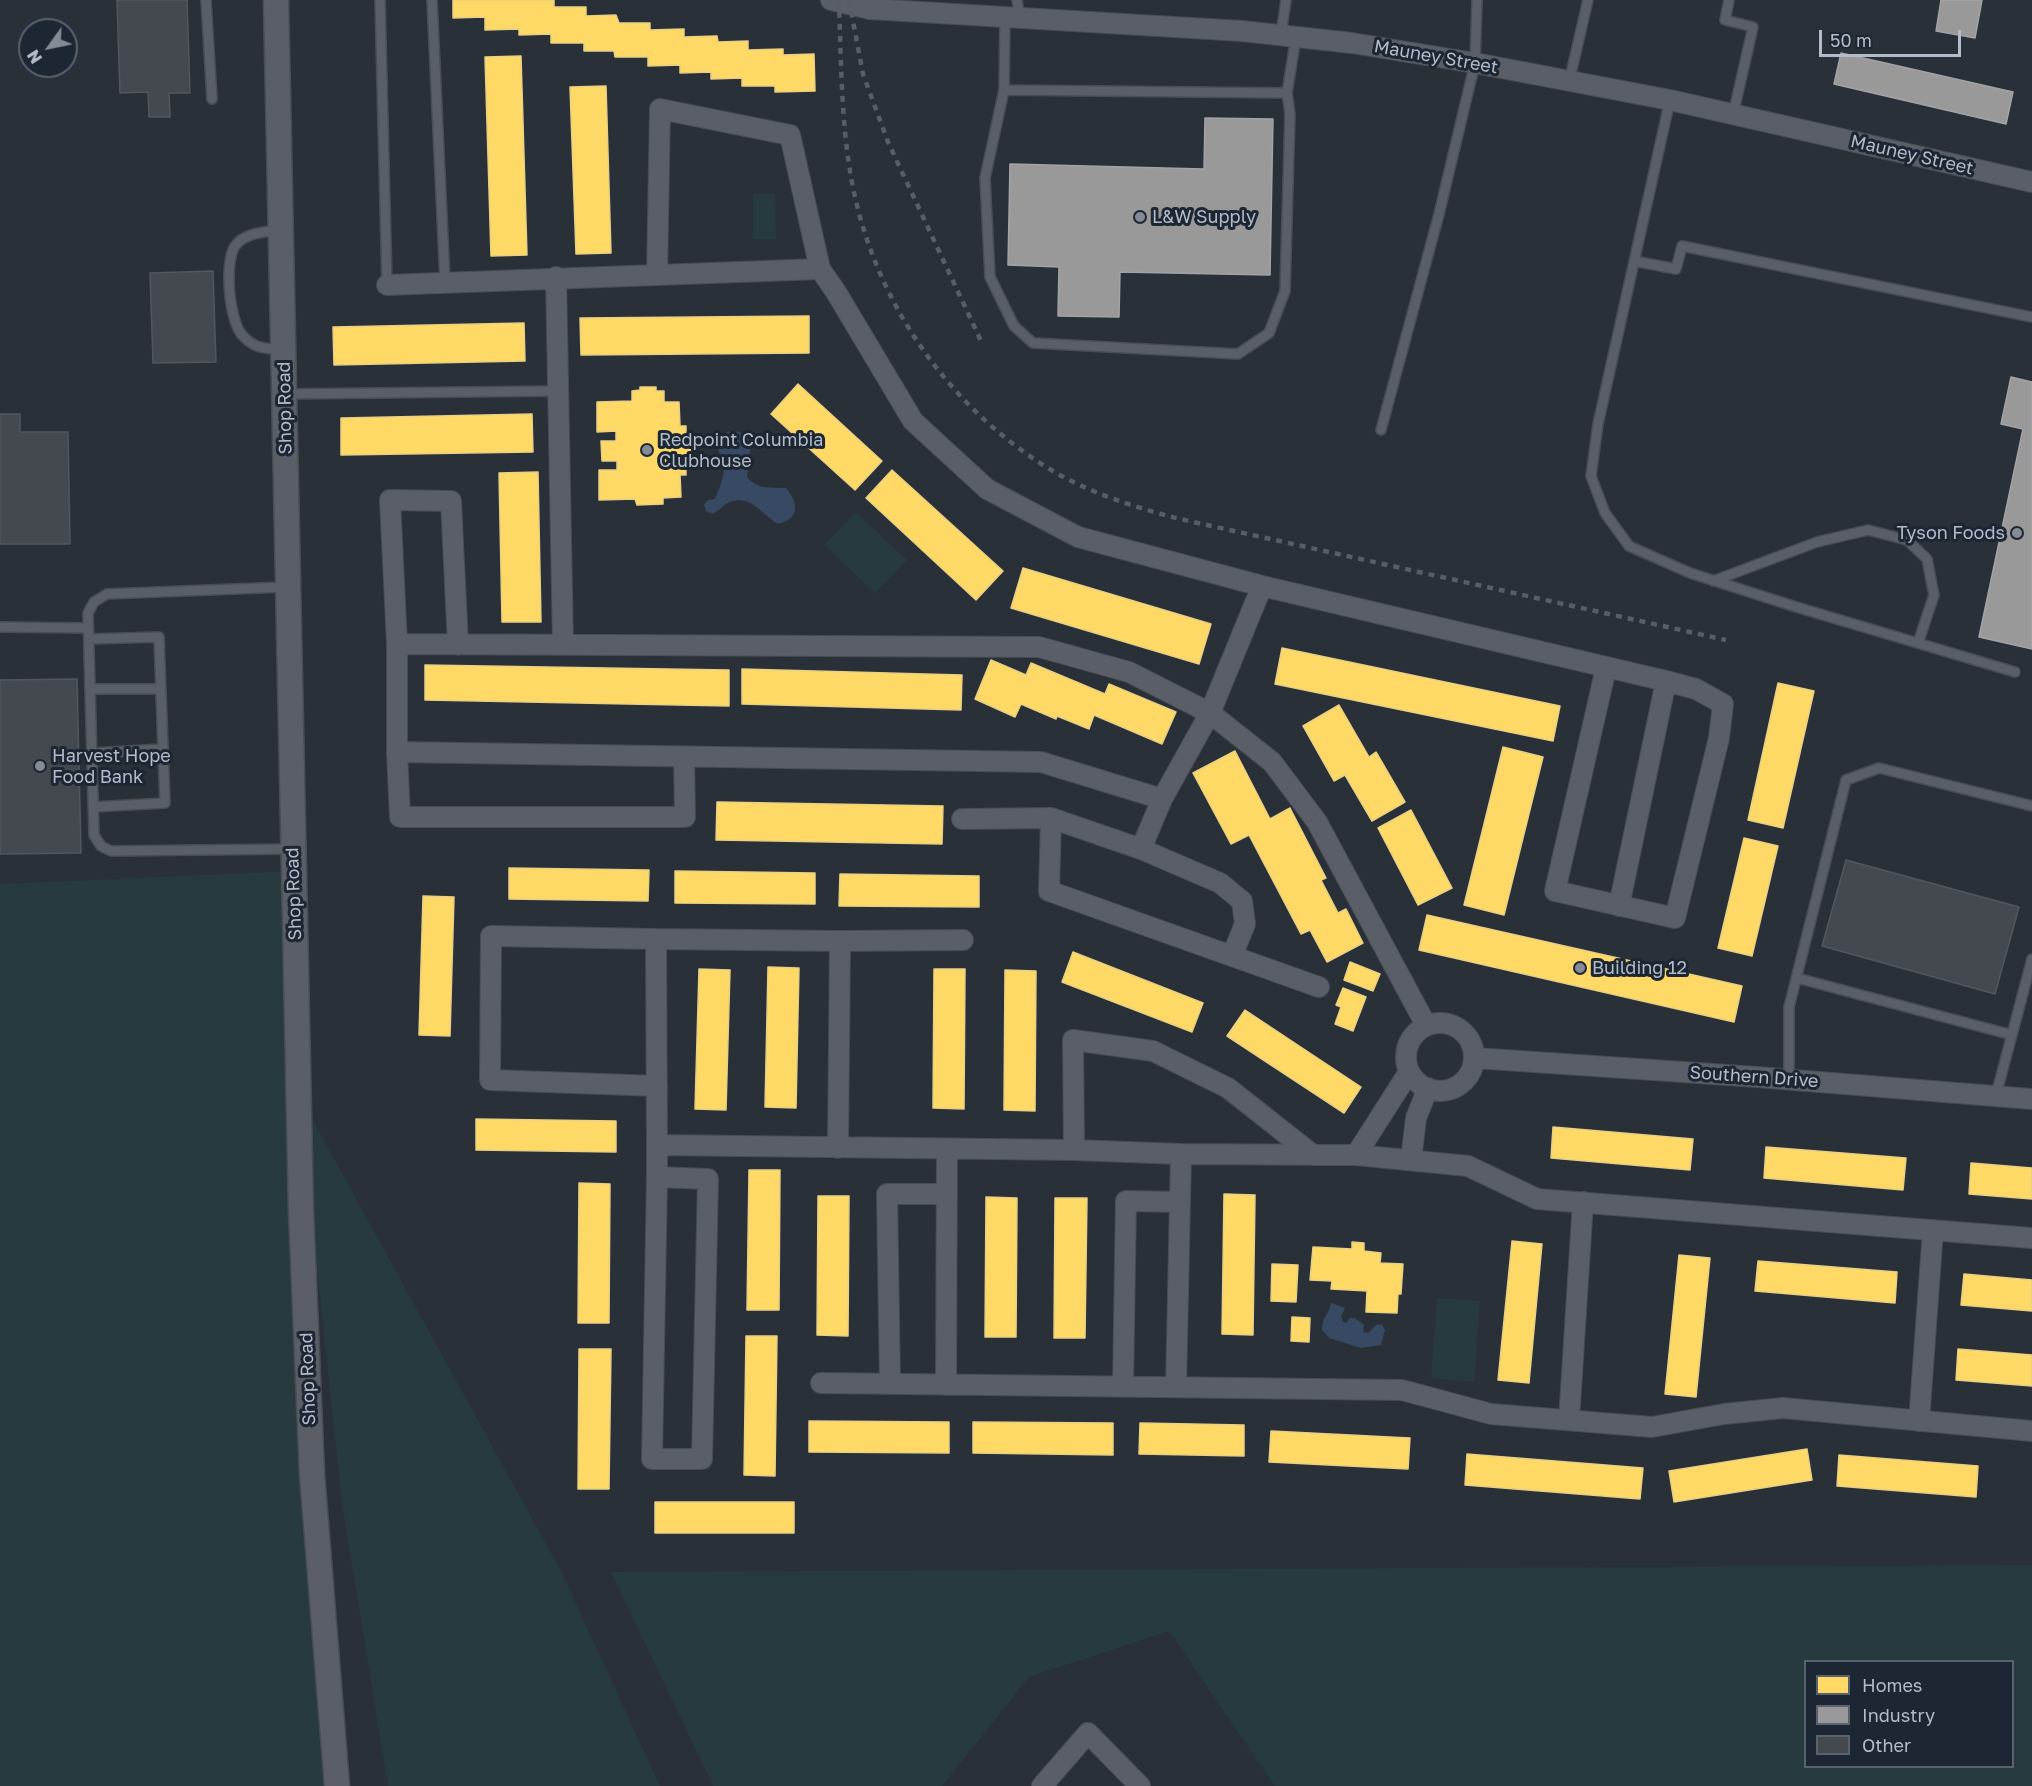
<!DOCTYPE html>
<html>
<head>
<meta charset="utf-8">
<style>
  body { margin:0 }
  #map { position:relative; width:2032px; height:1786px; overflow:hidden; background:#2a3038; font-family:"Golos Text",sans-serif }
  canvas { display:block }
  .legend { position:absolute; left:1804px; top:1660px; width:210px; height:108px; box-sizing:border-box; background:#1d2633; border:2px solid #59626f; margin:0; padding:8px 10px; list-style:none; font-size:18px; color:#b4bcc9 }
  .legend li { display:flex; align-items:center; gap:12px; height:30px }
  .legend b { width:30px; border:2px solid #59626f }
  .north { position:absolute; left:18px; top:18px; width:60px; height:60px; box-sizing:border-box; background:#1d2633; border:2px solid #59626f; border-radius:50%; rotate:237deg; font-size:16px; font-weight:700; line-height:24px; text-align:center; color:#b4bcc9 }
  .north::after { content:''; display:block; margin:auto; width:21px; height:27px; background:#848b96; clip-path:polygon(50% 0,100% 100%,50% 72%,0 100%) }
  .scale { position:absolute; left:1819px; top:30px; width:142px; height:27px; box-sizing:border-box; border:3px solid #b4bcc9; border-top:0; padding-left:8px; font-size:18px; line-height:21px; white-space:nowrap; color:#b4bcc9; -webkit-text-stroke:4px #1d2633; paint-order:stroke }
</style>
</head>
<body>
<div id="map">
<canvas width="2032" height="1786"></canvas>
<ul class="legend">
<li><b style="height:16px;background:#ffd966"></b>Homes</li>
<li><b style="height:16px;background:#999"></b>Industry</li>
<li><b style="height:16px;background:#444950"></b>Other</li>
</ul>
<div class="north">N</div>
<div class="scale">50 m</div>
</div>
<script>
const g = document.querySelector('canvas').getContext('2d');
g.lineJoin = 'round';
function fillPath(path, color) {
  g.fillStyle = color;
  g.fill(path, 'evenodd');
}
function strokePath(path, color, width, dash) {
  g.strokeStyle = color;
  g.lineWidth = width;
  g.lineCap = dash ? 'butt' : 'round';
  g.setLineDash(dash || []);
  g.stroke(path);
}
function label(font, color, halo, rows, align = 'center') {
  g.font = font + ' "Golos Text",sans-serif';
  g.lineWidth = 6;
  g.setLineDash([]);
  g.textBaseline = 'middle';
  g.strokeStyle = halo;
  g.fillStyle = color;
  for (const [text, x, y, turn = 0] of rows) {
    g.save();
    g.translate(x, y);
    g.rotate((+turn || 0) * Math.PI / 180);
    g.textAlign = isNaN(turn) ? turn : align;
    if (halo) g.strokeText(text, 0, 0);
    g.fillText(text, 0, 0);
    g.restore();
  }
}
fillPath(new Path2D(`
  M 753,194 L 775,194 L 776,239 L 753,239 Z
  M 856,512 L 907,560 L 875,593 L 824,545 Z
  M 294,871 L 299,1095 L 562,1573 L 660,1786 L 388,1786 L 342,1503 L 300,1108 L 337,1786 L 0,1786 L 0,884 Z
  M 1437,1298 L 1480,1301 L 1474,1382 L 1431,1378 Z
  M 2032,1565 L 2032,1786 L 1275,1786 L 1169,1631 L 1029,1677 L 942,1786 L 713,1786 L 611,1572 ZM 1806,1662 L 2012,1662 L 2012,1766 L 1806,1766 Z`), '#273a3e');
fillPath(new Path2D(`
  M 735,431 L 746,434 L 751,444 L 747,477 C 758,490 770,487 786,488 C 798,503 801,518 778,524 C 764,516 752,496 733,501 C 725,502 720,510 713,514 L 706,511 L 704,505 L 708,500 L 715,499 C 719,488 726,476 723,464 C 721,456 718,451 717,443 L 727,432 Z
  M 1331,1303 L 1345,1308 L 1341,1316 L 1343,1322 L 1346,1323 L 1350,1318 L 1355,1318 L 1364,1325 L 1363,1332 L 1368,1333 L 1376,1325 L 1382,1324 L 1385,1330 L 1381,1345 L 1361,1348 L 1329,1338 L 1322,1330 C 1323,1315 1328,1316 1331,1303 Z`), '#384963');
const homes = new Path2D(`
  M 453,0 L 554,0 L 554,7 L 586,7 L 586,16 L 616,15 L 619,23 L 650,23 L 650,30 L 684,29 L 684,37 L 717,36 L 718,42 L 748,41 L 748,50 L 783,49 L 783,55 L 814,54 L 815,91 L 775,92 L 775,86 L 742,86 L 742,78 L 711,79 L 711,72 L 680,73 L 680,65 L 648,66 L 648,57 L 615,57 L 614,51 L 584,51 L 584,43 L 551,43 L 551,34 L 519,35 L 519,29 L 485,30 L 485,17 L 453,18 Z
  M 521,56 L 527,255 L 491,256 L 485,57 Z
  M 606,86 L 611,253 L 576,254 L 570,87 Z
  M 809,316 L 809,353 L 581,355 L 580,318 Z
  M 524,323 L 525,361 L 334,365 L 333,327 Z
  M 798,384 L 882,461 L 855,490 L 771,414 Z
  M 640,387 L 656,387 L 656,391 L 664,391 L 664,402 L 679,402 L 680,426 L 686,426 L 686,442 L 692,442 L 693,458 L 686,458 L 686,475 L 680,475 L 681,497 L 663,498 L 663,504 L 637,505 L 635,499 L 599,500 L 599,470 L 617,470 L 617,461 L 602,461 L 601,441 L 616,441 L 616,431 L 597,432 L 597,402 L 632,401 L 632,391 L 640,390 Z
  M 532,414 L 533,452 L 341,455 L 341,418 Z
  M 892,470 L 1003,571 L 976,600 L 866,498 Z
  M 538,472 L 541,622 L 502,622 L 499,473 Z
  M 1023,568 L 1211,624 L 1199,664 L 1011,608 Z
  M 1282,648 L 1560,706 L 1553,741 L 1275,684 Z
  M 991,660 L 1026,675 L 1031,663 L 1105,694 L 1109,684 L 1176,712 L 1162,744 L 1094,715 L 1089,729 L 1057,716 L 1056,719 L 1021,704 L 1015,717 L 975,699 Z
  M 425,665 L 729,670 L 729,706 L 425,700 Z
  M 742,669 L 962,675 L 961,710 L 742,704 Z
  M 1778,683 L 1814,691 L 1783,828 L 1748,820 Z
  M 1339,705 L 1369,757 L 1376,752 L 1405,802 L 1372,821 L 1345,775 L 1334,781 L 1303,726 Z
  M 1503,747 L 1543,757 L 1504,915 L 1464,905 Z
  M 1235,751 L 1270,819 L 1290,808 L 1326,878 L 1321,880 L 1338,913 L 1346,909 L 1363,943 L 1327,962 L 1310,930 L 1301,934 L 1249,835 L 1231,844 L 1193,773 Z
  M 717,802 L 943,806 L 942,844 L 716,840 Z
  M 1411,810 L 1452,888 L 1418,905 L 1378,828 Z
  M 1744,838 L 1778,846 L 1752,956 L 1718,948 Z
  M 509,868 L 649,870 L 648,901 L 509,899 Z
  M 675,871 L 815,873 L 815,904 L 675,903 Z
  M 840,874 L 979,876 L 979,907 L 839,906 Z
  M 423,896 L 454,897 L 450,1036 L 419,1035 Z
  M 1427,915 L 1742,986 L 1734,1022 L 1419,950 Z
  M 1073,952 L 1203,1003 L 1192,1032 L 1062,982 Z
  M 1350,962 L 1380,974 L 1373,991 L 1344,980 Z
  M 768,967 L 799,968 L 796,1108 L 765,1107 Z
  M 699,969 L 730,970 L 726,1110 L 695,1109 Z
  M 934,969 L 965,969 L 964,1109 L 933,1108 Z
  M 1005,970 L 1036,971 L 1035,1111 L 1004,1110 Z
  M 1343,988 L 1366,997 L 1353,1031 L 1335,1024 L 1341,1007 L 1336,1005 Z
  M 1245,1010 L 1361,1087 L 1344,1113 L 1227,1036 Z
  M 476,1119 L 616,1121 L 616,1152 L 476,1150 Z
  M 1553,1127 L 1693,1139 L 1690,1170 L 1551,1158 Z
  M 1766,1147 L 1906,1158 L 1903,1190 L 1764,1178 Z
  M 1971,1163 L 2032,1168 L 2032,1199 L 1969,1194 Z
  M 749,1170 L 780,1170 L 779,1310 L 747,1310 Z
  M 579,1183 L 610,1184 L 609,1323 L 578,1323 Z
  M 1224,1194 L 1255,1195 L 1253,1335 L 1222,1334 Z
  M 818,1196 L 849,1196 L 848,1336 L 817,1335 Z
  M 986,1197 L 1017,1198 L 1016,1337 L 985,1337 Z
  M 1055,1198 L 1087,1198 L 1085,1338 L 1054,1338 Z
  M 1512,1241 L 1542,1244 L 1529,1383 L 1498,1380 Z
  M 1352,1242 L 1364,1243 L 1364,1251 L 1381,1253 L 1380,1263 L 1403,1264 L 1401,1294 L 1398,1294 L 1397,1313 L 1366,1312 L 1367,1291 L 1331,1289 L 1332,1281 L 1310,1280 L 1313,1247 L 1352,1249 Z
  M 1679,1255 L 1710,1258 L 1696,1397 L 1665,1394 Z
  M 1758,1261 L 1897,1272 L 1895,1303 L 1755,1291 Z
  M 1272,1264 L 1298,1265 L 1296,1302 L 1271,1301 Z
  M 1964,1274 L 2032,1280 L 2032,1311 L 1961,1305 Z
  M 1292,1317 L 1310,1318 L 1309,1342 L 1291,1341 Z
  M 746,1336 L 777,1336 L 775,1476 L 744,1475 Z
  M 579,1349 L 611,1349 L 609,1489 L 578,1489 Z
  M 1958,1349 L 2032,1355 L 2032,1386 L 1956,1380 Z
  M 809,1421 L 949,1422 L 949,1453 L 809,1452 Z
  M 973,1422 L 1113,1423 L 1113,1455 L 973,1453 Z
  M 1140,1423 L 1244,1425 L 1244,1456 L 1139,1454 Z
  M 1271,1431 L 1410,1438 L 1408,1469 L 1269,1462 Z
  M 1807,1449 L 1812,1480 L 1674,1502 L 1669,1471 Z
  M 1467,1454 L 1643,1468 L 1640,1499 L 1465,1485 Z
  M 1839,1455 L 1978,1466 L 1976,1497 L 1837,1486 Z
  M 655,1502 L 794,1502 L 794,1533 L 655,1533 Z`);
fillPath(homes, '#ffd966');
strokePath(homes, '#e8d084', 1.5);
const industry = new Path2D(`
  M 1941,0 L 1982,0 L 1975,38 L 1936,31 Z
  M 1841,53 L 2013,92 L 2006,124 L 1834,84 Z
  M 1205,118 L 1273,119 L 1270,275 L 1120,272 L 1119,317 L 1058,316 L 1059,267 L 1008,265 L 1010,164 L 1204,169 Z
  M 2011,377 L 2032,382 L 2032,649 L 1979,637 L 2023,429 L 2001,424 Z`);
fillPath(industry, '#999');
strokePath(industry, '#a1a4a7', 1.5);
const building = new Path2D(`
  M 117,0 L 187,0 L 190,93 L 169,93 L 170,117 L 149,117 L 148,92 L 120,93 Z
  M 213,271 L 216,362 L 153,363 L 150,273 Z
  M 0,414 L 20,414 L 20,432 L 68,432 L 70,544 L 0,544 Z
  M 77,679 L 81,853 L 0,854 L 0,680 Z
  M 1846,860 L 2019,907 L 1995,994 L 1822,946 Z`);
fillPath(building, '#444950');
strokePath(building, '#52575f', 1.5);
const service = new Path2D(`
  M 206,0 L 212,99
  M 380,0 L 387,285
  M 432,0 L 445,282
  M 1017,0 L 1020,18
  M 1729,0 L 1725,20 L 1753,27 L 1733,115
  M 1005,17 L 1004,90 L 985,178 L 990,277 L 1014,326 L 1033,343 L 1238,354 L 1269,333 L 1285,291 L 1290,114 L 1287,93 L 1296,37
  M 1281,35 L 1286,0
  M 1569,82 L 1588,0
  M 1004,90 L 1287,93
  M 1670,100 L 1598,424 L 1591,476 L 1605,513 L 1629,546 L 1690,573 L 1793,606 L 2015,672
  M 278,230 C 265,232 244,233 235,246 C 224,262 229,322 243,336 C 255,349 265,348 281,350
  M 1634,261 L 1676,269 L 1682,246 L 2032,317
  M 285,394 L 558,391
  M 1381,430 L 1439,214 L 1475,63 L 1477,0
  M 1713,581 L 1817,542 L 1868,530 L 1907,540 L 1927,559 L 1934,595 L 1918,643
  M 286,587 L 107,594 L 94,602 L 88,613 L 94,835 L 101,846 L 111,851 L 292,849
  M 0,627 L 88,628
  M 89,639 L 159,637 L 165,803 L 93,807
  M 90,689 L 161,689
  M 92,753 L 163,749
  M 1797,978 L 2012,1035
  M 1789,1080 L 1789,1007 L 1846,780 L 1879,768 L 2032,806
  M 1996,1095 L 2032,959`);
const minor = new Path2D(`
  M 831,0 L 870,9 L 1242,31 L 1352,43 L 1475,63 L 1670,100 L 2032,182
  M 657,274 L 660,109 L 790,135 L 820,269
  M 556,277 L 563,645
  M 387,285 L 820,269 L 836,292 L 913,421 L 987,489 L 1078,537 L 1262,586 L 1210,713 L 1162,799 L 1041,762 L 397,752 L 397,644 L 1039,647 L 1129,672 L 1210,713 L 1272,762 L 1317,822 L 1426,1025
  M 1262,586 L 1666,681 L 1696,689 L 1723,704 L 1719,738 L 1675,918 L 1555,891 L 1606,668
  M 397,644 L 390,500 L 451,501 L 458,645
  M 397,752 L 400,817 L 685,817 L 684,757
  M 1051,818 L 1049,891 L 1319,987
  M 962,819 L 1051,818 L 1141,849 L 1162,799
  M 1141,849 L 1220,883 L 1242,901 L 1245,924 L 1232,956
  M 1619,906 L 1666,681
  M 656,939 L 491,936 L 490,1080 L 657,1086
  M 840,941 L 963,940
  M1406 1057a34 34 0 1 1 68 0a34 34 0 1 1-68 0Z
  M 1475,1058 L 1757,1077 L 2032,1099
  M 838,1148 L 840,941 L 656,939 L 657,1145 L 1074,1150 L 1181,1154 L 1356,1155 L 1468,1166 L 1537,1199 L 2032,1238
  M 1074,1150 L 1073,1040 L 1153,1051 L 1228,1088 L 1313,1155
  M 1356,1155 L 1409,1072
  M 1411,1160 L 1416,1118 L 1428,1088
  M 657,1177 L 708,1179 L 702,1459 L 652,1459 L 657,1177 L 657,1145
  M 821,1383 L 1402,1390 L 1491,1414 L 1652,1427 L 1724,1414 L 1783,1408 L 2032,1431
  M 890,1384 L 887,1194 L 947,1194
  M 946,1385 L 947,1149
  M 1123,1387 L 1126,1201 L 1180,1202
  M 1176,1387 L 1181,1154
  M 1569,1420 L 1583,1202
  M 1919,1421 L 1933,1230
  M 1042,1786 L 1088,1733 L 1140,1786`);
const tertiary = new Path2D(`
  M 276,0 L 301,1211 L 312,1474 L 337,1786`);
strokePath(service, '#484c53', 12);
strokePath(minor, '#484c53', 22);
strokePath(tertiary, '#484c53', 27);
strokePath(service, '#5a5e66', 9);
strokePath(minor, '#5a5e66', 20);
strokePath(tertiary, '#5a5e66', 24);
strokePath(new Path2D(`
  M 839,0 C 841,59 841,119 851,177 C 871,291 938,394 1034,459 C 1077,489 1129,506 1180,519 L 1726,640
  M 849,0 L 863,74 L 888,142 L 981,341`), '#595d64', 4.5, [6, 6]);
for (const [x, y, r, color] of [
  [1140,217,6,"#848b96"],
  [647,450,6,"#848b96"],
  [2017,533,6,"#848b96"],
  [40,766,6,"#848b96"],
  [1580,968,6,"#848b96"]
]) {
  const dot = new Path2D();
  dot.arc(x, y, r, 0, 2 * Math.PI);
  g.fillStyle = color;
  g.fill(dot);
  strokePath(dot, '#1d2633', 2);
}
label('18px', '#b4bcc9', '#1d2633', [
  ["Mauney Street",1436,57,10],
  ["Mauney Street",1912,155,13],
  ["Shop Road",285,408,-91],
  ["Shop Road",294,894,-92],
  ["Southern Drive",1754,1077,4],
  ["Shop Road",308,1379,-92]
]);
label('18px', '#b4bcc9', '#1d2633', [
  ["L&W Supply",1152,217],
  ["Redpoint Columbia",659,440],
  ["Clubhouse",659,461],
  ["Tyson Foods",2005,533,"right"],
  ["Harvest Hope",52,756],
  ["Food Bank",52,777],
  ["Building 12",1592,968]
], 'left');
</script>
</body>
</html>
